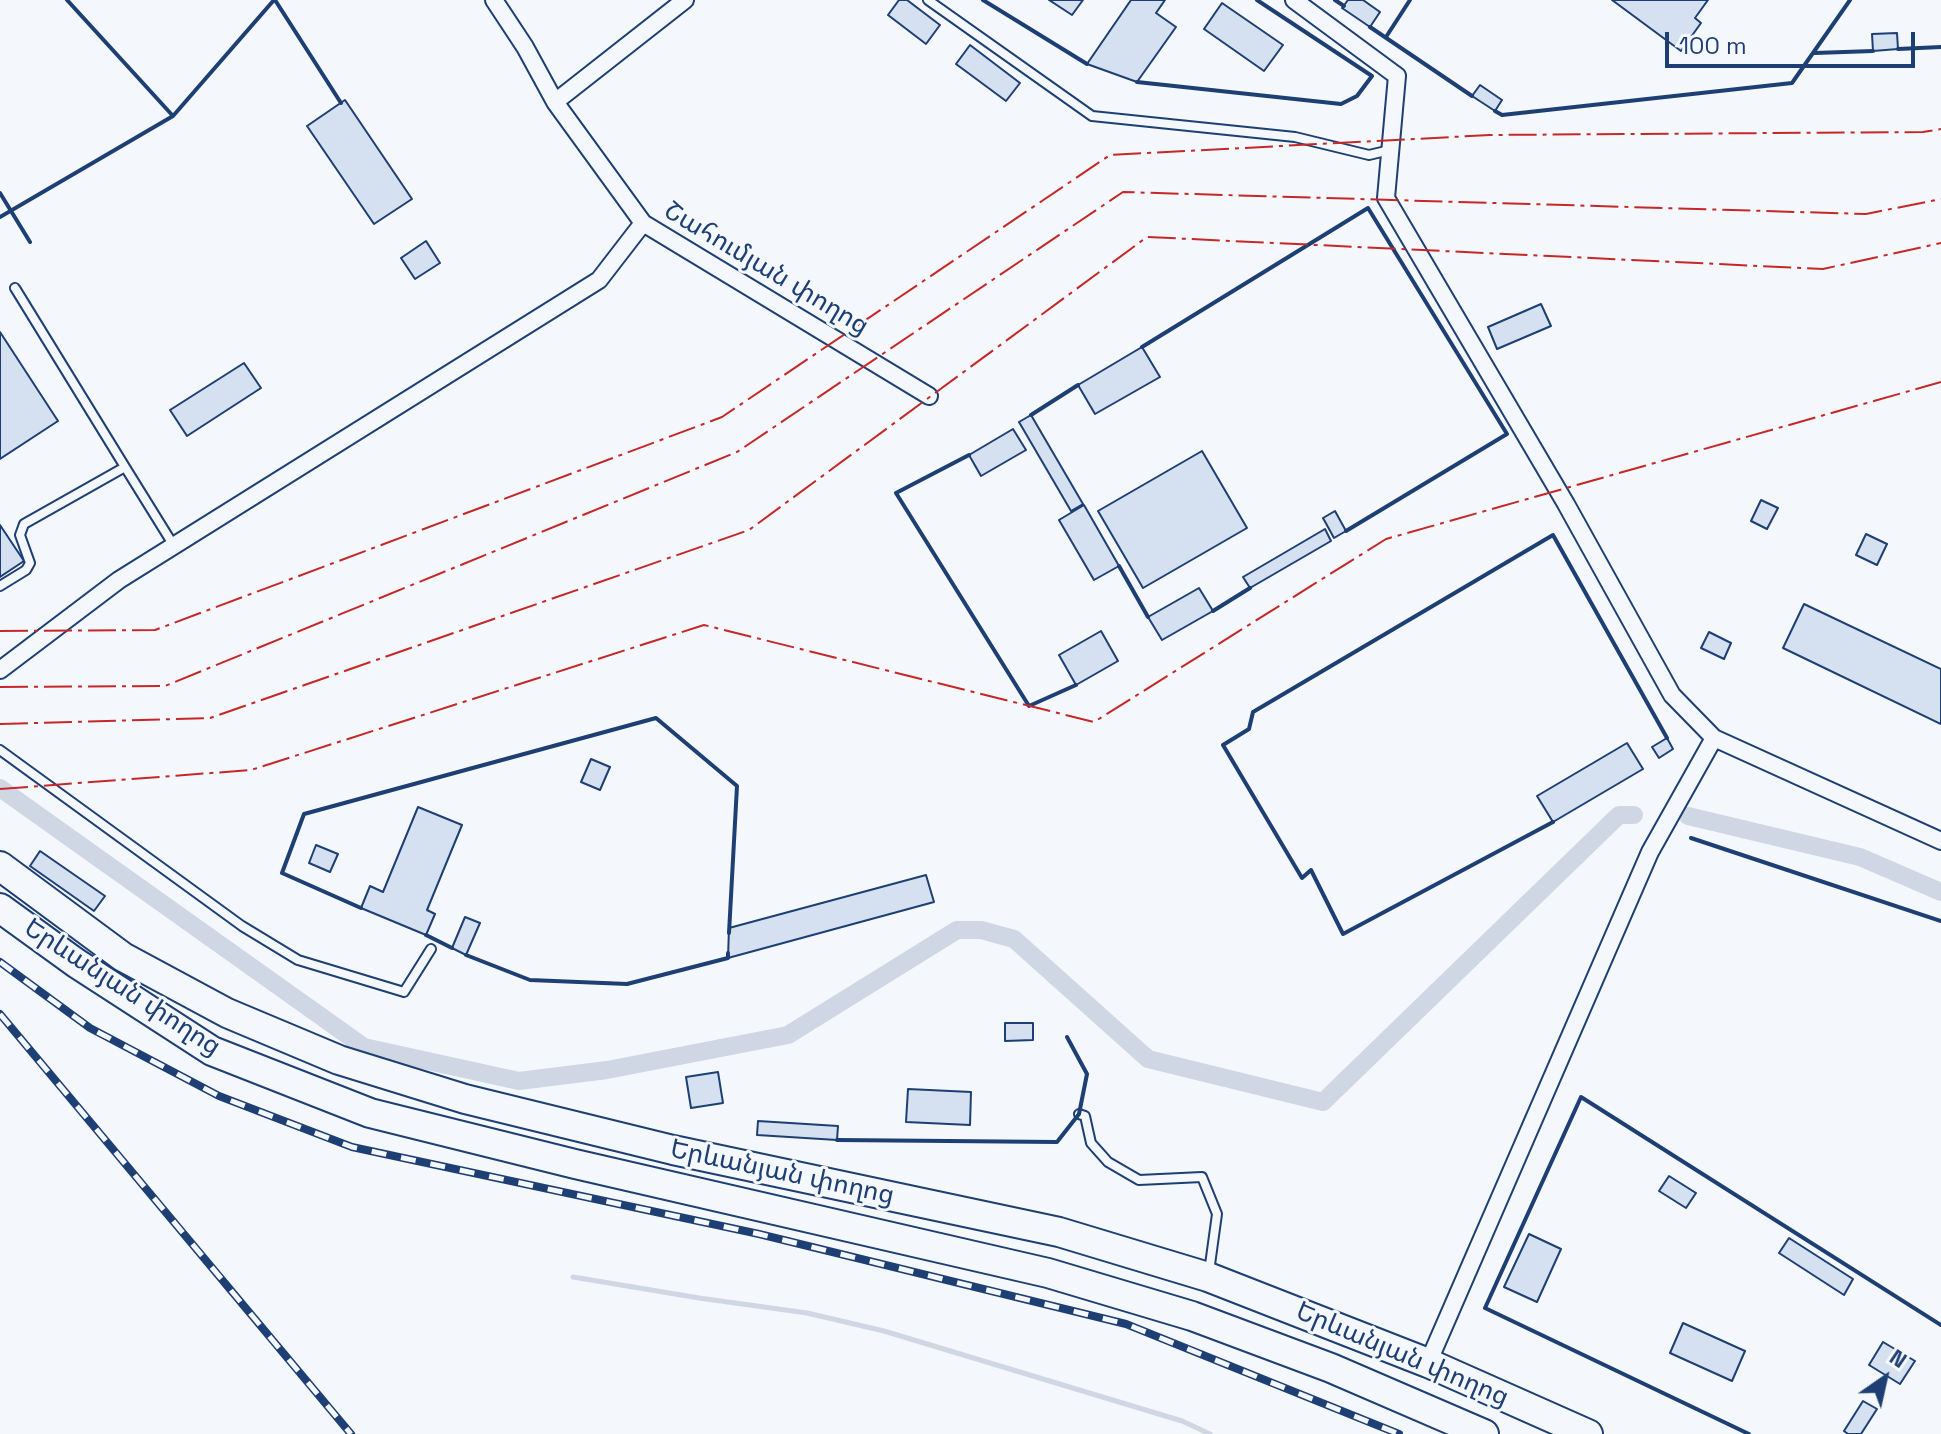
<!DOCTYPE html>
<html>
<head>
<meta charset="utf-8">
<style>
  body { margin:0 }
  #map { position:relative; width:1941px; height:1434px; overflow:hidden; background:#f4f7fb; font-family:"Space Grotesk",sans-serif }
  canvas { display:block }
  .north { position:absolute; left:1845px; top:1338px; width:80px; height:80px; -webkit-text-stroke:6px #f4f7fb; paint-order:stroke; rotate:34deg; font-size:22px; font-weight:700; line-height:32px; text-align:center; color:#1d3f73 }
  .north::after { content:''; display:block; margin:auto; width:28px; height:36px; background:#1d3f73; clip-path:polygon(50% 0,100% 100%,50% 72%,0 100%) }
  .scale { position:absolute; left:1665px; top:32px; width:250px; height:36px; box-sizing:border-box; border:4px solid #1d3f73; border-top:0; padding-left:10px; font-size:24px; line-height:28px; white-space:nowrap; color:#1d3f73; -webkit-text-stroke:6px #f4f7fb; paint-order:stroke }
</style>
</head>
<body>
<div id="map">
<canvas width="1941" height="1434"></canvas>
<div class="north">N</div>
<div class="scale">100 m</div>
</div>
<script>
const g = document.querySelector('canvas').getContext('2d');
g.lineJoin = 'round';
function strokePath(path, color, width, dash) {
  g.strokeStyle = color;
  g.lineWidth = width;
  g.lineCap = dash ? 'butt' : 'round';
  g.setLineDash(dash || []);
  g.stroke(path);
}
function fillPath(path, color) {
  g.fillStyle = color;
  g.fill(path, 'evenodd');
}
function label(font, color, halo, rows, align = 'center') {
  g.font = font + ' "Space Grotesk","Noto Sans Armenian",sans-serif';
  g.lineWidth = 6;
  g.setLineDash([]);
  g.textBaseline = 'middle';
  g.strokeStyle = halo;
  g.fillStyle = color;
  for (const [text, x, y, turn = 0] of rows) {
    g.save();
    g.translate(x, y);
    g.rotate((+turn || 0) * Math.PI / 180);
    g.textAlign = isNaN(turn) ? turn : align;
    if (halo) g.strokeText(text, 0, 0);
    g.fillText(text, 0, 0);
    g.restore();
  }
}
strokePath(new Path2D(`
  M 573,1277 L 699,1298 L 807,1313 L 884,1331 L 1182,1421 L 1210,1434`), '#cfd7e4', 5);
strokePath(new Path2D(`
  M 0,788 L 364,1047 L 519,1081 L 607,1070 L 788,1035 L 957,930 L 981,930 L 1014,939 L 1148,1059 L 1323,1102 L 1619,815 L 1634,815
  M 1688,816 L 1860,857 L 1941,892`), '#cfd7e4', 18);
const building = new Path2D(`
  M 899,0 L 907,0 L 940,25 L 926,44 L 888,15 Z
  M 1049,0 L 1083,0 L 1072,15 Z
  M 1131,0 L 1165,0 L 1156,13 L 1176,27 L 1137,82 L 1087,64 Z
  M 1348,0 L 1363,0 L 1380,12 L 1370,27 L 1342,8 Z
  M 1612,0 L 1708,0 L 1695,18 L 1701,23 L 1681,51 Z
  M 1222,3 L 1283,45 L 1264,71 L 1204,29 Z
  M 1897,33 L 1898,49 L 1873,51 L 1872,34 Z
  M 970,45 L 1020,83 L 1006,101 L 956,64 Z
  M 1480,85 L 1502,100 L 1495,111 L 1472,96 Z
  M 345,100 L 412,199 L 374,224 L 307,126 Z
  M 426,241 L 440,263 L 415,279 L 401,258 Z
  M 1541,304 L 1551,326 L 1497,349 L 1488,327 Z
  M 0,332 L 58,421 L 0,459 Z
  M 1142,347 L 1160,377 L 1095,414 L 1078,385 Z
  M 244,363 L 261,388 L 187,436 L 170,410 Z
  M 1031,415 L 1083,504 L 1071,511 L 1019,422 Z
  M 1013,429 L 1026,450 L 981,476 L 969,455 Z
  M 1202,451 L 1247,528 L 1143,588 L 1098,511 Z
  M 1761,500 L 1778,508 L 1767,529 L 1751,521 Z
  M 1084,505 L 1119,566 L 1094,580 L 1059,520 Z
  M 1335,511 L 1346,531 L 1334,538 L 1323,518 Z
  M 0,525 L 24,561 L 0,577 Z
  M 1325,529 L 1331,541 L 1250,588 L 1243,577 Z
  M 1866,534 L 1887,544 L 1877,565 L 1856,555 Z
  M 1199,588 L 1213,611 L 1162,640 L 1148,617 Z
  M 1804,604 L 1941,669 L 1941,724 L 1783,648 Z
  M 1101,631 L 1118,661 L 1076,685 L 1059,655 Z
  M 1709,632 L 1731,643 L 1724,659 L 1701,648 Z
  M 1667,738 L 1673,749 L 1659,758 L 1652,747 Z
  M 1627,743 L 1643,769 L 1553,822 L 1537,796 Z
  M 591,759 L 610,767 L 600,790 L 581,782 Z
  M 418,807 L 462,825 L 427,910 L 435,914 L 426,935 L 361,908 L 370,886 L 383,892 Z
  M 316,845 L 338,854 L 330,872 L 309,863 Z
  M 40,851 L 105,896 L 94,911 L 30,866 Z
  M 926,875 L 934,902 L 728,958 L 729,928 Z
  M 465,917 L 480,923 L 466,955 L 452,948 Z
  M 1005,1023 L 1033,1023 L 1033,1040 L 1005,1041 Z
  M 718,1072 L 723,1103 L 691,1108 L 686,1077 Z
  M 908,1089 L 971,1092 L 970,1125 L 906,1122 Z
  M 758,1121 L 838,1126 L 837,1140 L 757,1135 Z
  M 1669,1176 L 1696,1193 L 1686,1208 L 1659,1191 Z
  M 1529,1234 L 1561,1249 L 1537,1302 L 1504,1287 Z
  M 1789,1238 L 1853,1279 L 1844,1295 L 1779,1253 Z
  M 1683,1323 L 1745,1351 L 1732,1381 L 1670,1353 Z
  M 1883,1342 L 1915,1361 L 1900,1384 L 1869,1365 Z
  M 1863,1401 L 1877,1409 L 1861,1434 L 1848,1434 L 1844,1431 Z`);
fillPath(building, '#d5e0f0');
strokePath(building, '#1d3f73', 2);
const lane = new Path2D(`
  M 928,0 L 1092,116 L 1295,137 L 1369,155 L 1390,150
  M 15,288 L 125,467
  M 0,586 L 26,570 L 30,563 L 20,535 L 24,524 L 125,467 L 174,546
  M 0,750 L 242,926 L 298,960 L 404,992 L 431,949
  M 1079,1114 L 1085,1116 L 1091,1143 L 1108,1162 L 1139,1180 L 1202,1177 L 1217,1214 L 1209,1272`);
const street = new Path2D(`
  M 494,0 L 525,47 L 555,102 L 643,223 L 929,396
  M 1294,0 L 1397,76 L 1386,198 L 1566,504 L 1672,695 L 1714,738
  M 555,102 L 685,0
  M 0,670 L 119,580 L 599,280 L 643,223
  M 1428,1363 L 1650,852 L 1714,738 L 1941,841`);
const highway = new Path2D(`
  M 0,866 L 123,957 L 227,1013 L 339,1060 L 465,1099 L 673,1150 L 1059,1232 L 1208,1277 L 1428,1363 L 1588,1434
  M 0,908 L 76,963 L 212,1051 L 370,1113 L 575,1164 L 1048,1273 L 1192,1316 L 1331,1368 L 1484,1434`);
strokePath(lane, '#1d3f73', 12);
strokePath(street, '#1d3f73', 20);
strokePath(highway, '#1d3f73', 32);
strokePath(lane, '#f4f7fb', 8);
strokePath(street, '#f4f7fb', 16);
strokePath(highway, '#f4f7fb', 28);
const rail = new Path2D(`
  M 0,962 L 90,1028 L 219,1096 L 352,1147 L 759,1234 L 1126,1324 L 1399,1434
  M 0,1014 L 351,1434`);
strokePath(rail, '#1d3f73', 8);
strokePath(rail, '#f4f7fb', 5, [15]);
strokePath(new Path2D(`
  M 67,0 L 173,116
  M 275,0 L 341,103
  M 983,0 L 1087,64
  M 1335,0 L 1344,6
  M 1370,27 L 1472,96
  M 1386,37 L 1410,0
  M 1898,49 L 1941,47
  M 1815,53 L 1873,51
  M 1137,82 L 1341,104 L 1357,96 L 1372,76 L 1257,0
  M 1495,111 L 1502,115 L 1792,83 L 1850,0
  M 0,193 L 30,242
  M 0,217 L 173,116 L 274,0
  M 1142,347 L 1368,208 L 1507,434 L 1346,531
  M 1031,415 L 1078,385
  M 969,455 L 896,493 L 1029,706 L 1076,685
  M 1119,566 L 1148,617
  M 1213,611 L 1250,588
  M 1553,822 L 1343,934 L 1311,870 L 1302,878 L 1223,745 L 1249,729 L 1253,712 L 1553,535 L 1667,738
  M 1691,838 L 1941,921
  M 361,908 L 282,873 L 304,814 L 656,718 L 737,786 L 729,933
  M 426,935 L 452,948
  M 466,955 L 530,980 L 627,984 L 728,958 L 728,953
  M 837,1140 L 1057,1142 L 1079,1114 L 1087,1074 L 1067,1037
  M 1749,1434 L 1485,1308 L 1581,1097 L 1941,1325`), '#1d3f73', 4);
strokePath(new Path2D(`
  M 0,631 L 155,630 L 722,417 L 1110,155 L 1490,135 L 1923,132 L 1941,129
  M 0,687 L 165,686 L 737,452 L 1123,192 L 1866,214 L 1941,199
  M 0,724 L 210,718 L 749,530 L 1147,237 L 1823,269 L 1941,243
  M 0,789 L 251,770 L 704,625 L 1094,722 L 1386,539 L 1941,382`), '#c62828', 2, [28, 6, 4, 6]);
label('26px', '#1d3f73', '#f4f7fb', [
  ["Շահումյան փողոց",766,269,31],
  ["Երևանյան փողոց",122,988,33],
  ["Երևանյան փողոց",782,1173,12],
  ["Երևանյան փողոց",1402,1355,23]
]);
</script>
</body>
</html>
